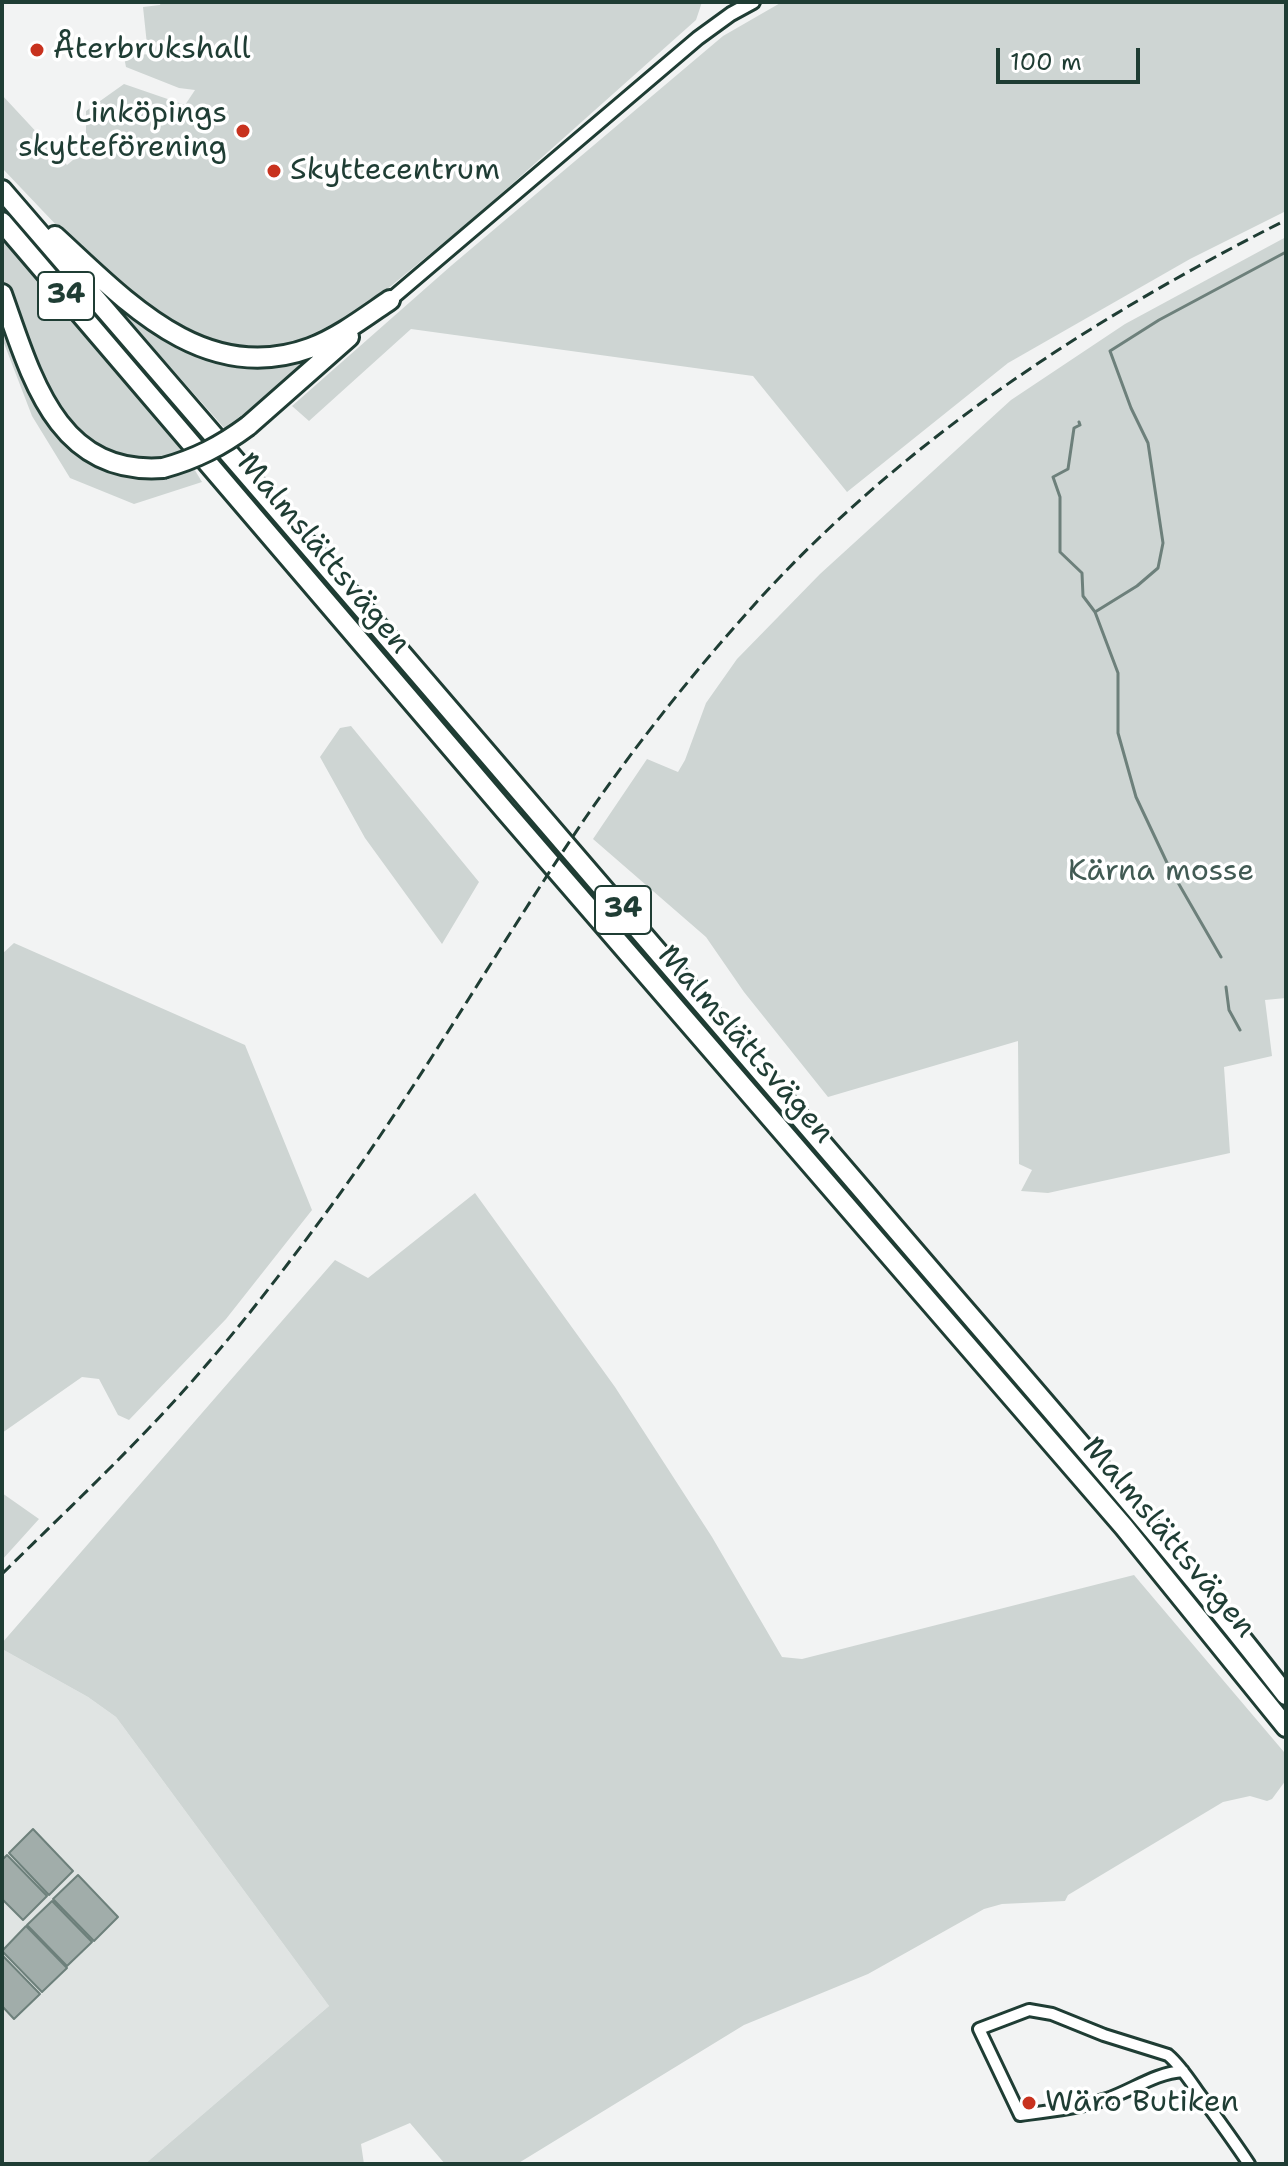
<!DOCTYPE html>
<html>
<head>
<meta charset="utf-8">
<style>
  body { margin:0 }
  #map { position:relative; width:1288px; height:2166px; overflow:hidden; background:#f2f3f3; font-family:"Shantell Sans",sans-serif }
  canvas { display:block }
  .frame { position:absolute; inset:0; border:4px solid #1f3d34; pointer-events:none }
  .scale { position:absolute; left:996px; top:48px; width:144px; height:36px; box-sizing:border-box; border:4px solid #1f3d34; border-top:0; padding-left:10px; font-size:24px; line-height:28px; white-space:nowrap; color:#1f3d34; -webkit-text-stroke:6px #fff; paint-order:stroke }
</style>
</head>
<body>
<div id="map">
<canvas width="1288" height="2166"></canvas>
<div class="frame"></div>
<div class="scale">100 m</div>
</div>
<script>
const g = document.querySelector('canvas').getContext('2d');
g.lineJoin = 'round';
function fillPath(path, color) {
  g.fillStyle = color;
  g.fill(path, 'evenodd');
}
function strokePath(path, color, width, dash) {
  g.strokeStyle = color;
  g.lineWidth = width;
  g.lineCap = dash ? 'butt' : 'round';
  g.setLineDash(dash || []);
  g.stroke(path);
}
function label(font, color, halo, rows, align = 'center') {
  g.font = font + ' "Shantell Sans",sans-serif';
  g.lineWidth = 7;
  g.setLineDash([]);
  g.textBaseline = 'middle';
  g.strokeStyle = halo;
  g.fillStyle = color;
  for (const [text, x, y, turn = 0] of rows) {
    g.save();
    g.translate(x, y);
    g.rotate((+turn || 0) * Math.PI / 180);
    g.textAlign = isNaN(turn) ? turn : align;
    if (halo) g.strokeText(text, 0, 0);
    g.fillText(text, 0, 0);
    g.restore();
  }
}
fillPath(new Path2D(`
  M 2,1649 L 88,1697 L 116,1717 L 329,2006 L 145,2164 L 2,2164 Z`), '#e0e4e3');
fillPath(new Path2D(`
  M 161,2 L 702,2 L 696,20 L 475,217 L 363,309 L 300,340 L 257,351 L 230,349 L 174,326 L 139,302 L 79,249 L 2,168 L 2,95 L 67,165 L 86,149 L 86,111 L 124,84 L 185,105 L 195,90 L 179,88 L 126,67 L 124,57 L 148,54 L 143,7 L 160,5 Z
  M 782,2 L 1286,2 L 1286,211 L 1190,259 L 1008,363 L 847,492 L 753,376 L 411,329 L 309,421 L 292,406 L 452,265 L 723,36 Z
  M 2,237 L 188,454 L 144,462 L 111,455 L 76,432 L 54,406 L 2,279 Z
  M 1286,237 L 1286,998 L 1265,1000 L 1272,1056 L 1224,1067 L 1230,1153 L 1048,1193 L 1021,1191 L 1032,1170 L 1019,1164 L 1018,1041 L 828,1097 L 744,992 L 706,937 L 593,839 L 647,759 L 678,772 L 685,760 L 706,703 L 737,659 L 820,574 L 1011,400 L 1125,324 Z
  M 104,292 C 122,300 137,319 153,331 C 189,357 236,375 282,364 C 295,361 309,355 323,350 L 237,424 L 226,430 Z
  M 2,314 C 19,358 31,411 67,444 C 76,452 89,456 99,462 C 131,479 159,479 193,467 L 202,482 L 134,504 L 70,478 L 32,416 L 2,338 Z
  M 351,726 L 479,882 L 442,944 L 365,838 L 320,757 L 340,728 Z
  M 14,943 L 245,1045 L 312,1210 L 226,1319 L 129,1420 L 118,1415 L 99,1379 L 82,1377 L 2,1433 L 2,954 Z
  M 475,1193 L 615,1387 L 712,1537 L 782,1657 L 802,1659 L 1134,1575 L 1284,1752 L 1286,1780 L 1272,1799 L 1267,1801 L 1250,1796 L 1223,1802 L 1068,1895 L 1065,1901 L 1002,1904 L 984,1909 L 868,1974 L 744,2025 L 517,2164 L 445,2164 L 410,2123 L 361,2144 L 364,2164 L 145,2164 L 329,2006 L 116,1717 L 88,1697 L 2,1649 L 2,1643 L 335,1260 L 368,1278 Z
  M 2,1493 L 39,1519 L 2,1560 Z`), '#ced5d3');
const water = new Path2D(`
  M 33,1829 L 73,1871 L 49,1895 L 9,1853 Z
  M 7,1855 L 47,1896 L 23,1920 L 2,1899 L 2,1860 Z
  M 78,1875 L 118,1917 L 94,1941 L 53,1899 Z
  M 52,1901 L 92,1942 L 67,1966 L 27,1925 Z
  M 26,1926 L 67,1968 L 42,1992 L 2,1951 Z
  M 2,1955 L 40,1994 L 14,2019 L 2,2006 Z`);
fillPath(water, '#a1adaa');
strokePath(water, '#6d807b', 2);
strokePath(new Path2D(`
  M 1079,422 L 1080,425 L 1074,428 L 1068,469 L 1053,477 L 1060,497 L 1060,552 L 1082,573 L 1083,596 L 1095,612 L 1118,673 L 1118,733 L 1136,797 L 1169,867 L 1221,957
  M 1095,612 L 1137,586 L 1158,568 L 1163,543 L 1148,443 L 1131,408 L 1110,351 L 1159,320 L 1286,252
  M 1226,987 L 1229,1010 L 1240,1030`), '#6d807b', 3);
const minor = new Path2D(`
  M 1183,2071 C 1155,2073 1133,2090 1107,2099 C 1078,2108 1050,2111 1020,2115 L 979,2029 L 1029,2010 L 1052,2014 L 1104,2035 L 1168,2055 C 1181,2066 1190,2081 1200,2095 C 1217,2118 1233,2140 1249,2164`);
const tertiary = new Path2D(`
  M 390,300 L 698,38 L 731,14 L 753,2`);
const motorway = new Path2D(`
  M 2,190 C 289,524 579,857 864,1192 C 1006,1359 1152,1522 1286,1695
  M 2,222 L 506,812 L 1124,1527 L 1286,1727
  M 55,236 C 126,301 204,387 310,348 C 339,337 365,317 390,300
  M 2,294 C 31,375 56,476 163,468
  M 248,426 L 349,337`);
strokePath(minor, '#1f3d34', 16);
strokePath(tertiary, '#1f3d34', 18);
strokePath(motorway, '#1f3d34', 24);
strokePath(minor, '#fff', 10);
strokePath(tertiary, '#fff', 12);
strokePath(motorway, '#fff', 18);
strokePath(new Path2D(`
  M 2,1574 C 72,1505 144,1438 208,1363 C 251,1313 292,1259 331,1206 C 422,1081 499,945 586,817 C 640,739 700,664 764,594 C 911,435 1094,317 1286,220`), '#1f3d34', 3, [12, 6]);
const motorwayBridge = new Path2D(`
  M 163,468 C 196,459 221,446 248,426`);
strokePath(motorwayBridge, '#1f3d34', 24, []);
strokePath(motorwayBridge, '#fff', 18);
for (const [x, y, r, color] of [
  [37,50,8,"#c8321e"],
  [243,131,8,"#c8321e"],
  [274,171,8,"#c8321e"],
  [1029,2103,8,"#c8321e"]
]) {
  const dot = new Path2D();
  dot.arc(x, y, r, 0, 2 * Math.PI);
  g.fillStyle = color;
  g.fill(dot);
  strokePath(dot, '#fff', 3);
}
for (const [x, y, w] of [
  [66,296,56],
  [623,910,56]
]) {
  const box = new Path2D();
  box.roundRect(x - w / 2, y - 24, w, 48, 6);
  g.fillStyle = '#fff';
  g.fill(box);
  strokePath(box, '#1f3d34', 2);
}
label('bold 28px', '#1f3d34', null, [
  ["34",66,296],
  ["34",623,910]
]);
label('30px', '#1f3d34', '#fff', [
  ["Återbrukshall",53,50],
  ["Linköpings",227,114,"right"],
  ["skytteförening",227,148,"right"],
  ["Skyttecentrum",290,171],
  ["Wäro Butiken",1045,2103]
], 'left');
label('30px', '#1f3d34', '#fff', [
  ["Malmslättsvägen",323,554,50],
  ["Malmslättsvägen",745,1045,49],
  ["Malmslättsvägen",1168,1538,50]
]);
label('30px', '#425b54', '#fff', [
  ["Kärna mosse",1161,872]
]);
</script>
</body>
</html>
